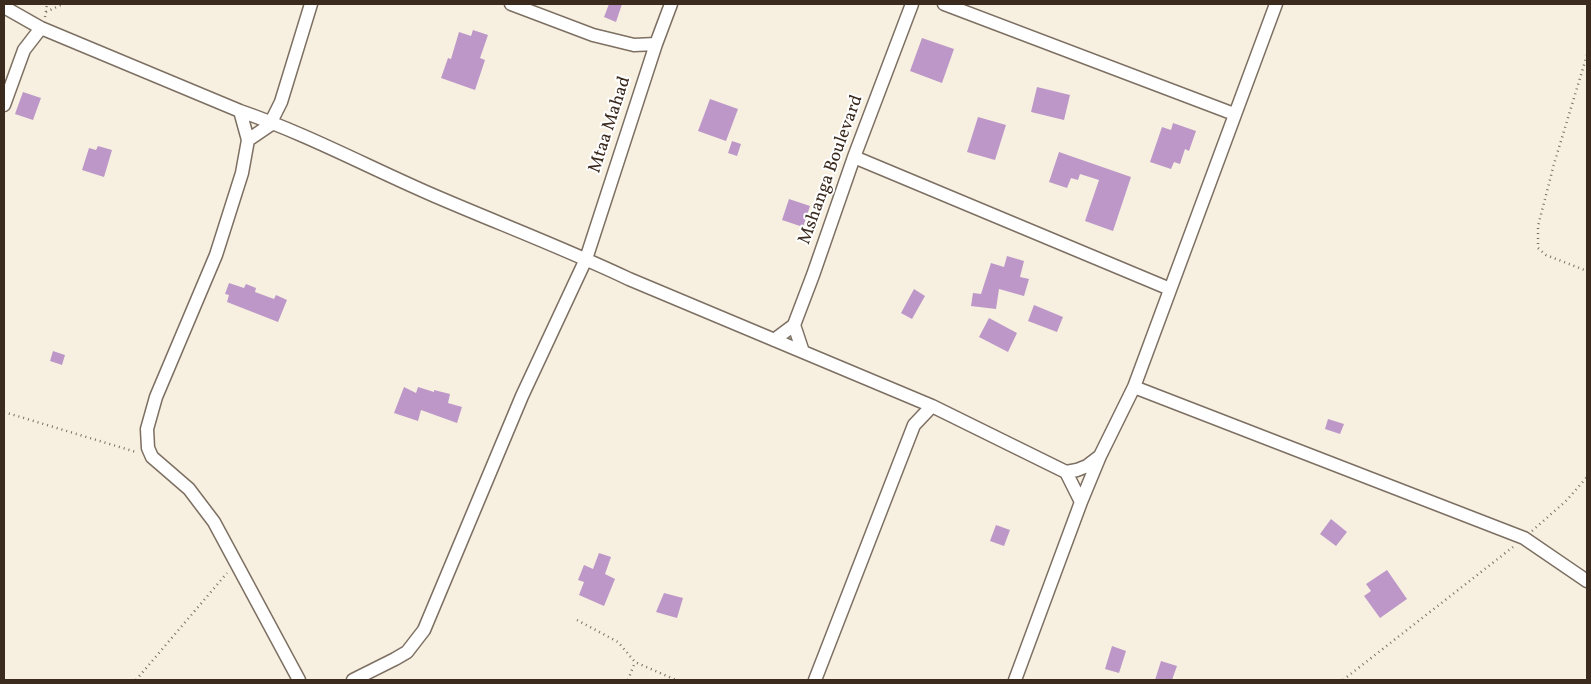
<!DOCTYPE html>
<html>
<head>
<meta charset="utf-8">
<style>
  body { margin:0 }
  #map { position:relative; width:1591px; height:684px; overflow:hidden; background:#f7f0e1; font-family:Vollkorn,serif }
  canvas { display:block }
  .frame { position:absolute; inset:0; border:5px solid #3b2a1e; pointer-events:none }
</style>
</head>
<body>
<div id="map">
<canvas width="1591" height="684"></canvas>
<div class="frame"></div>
</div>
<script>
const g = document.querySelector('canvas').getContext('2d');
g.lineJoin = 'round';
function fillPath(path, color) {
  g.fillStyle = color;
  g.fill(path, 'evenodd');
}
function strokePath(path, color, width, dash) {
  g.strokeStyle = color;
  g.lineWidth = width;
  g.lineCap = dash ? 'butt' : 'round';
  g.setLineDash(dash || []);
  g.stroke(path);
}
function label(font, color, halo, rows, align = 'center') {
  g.font = font + ' Vollkorn,serif';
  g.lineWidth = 4;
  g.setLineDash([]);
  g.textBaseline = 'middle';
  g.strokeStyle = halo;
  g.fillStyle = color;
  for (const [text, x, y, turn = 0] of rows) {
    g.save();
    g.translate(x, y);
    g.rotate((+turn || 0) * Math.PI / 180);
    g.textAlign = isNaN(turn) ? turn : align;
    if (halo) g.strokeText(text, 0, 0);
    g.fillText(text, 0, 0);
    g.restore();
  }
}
fillPath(new Path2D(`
  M 609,4 L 622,4 L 616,22 L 604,17 Z
  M 473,30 L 488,35 L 480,58 L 485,60 L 475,90 L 441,78 L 448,58 L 451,59 L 459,32 L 471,36 Z
  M 922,38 L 954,49 L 942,83 L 910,71 Z
  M 1037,87 L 1070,95 L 1064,120 L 1031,112 Z
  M 23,92 L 41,98 L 33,120 L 15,114 Z
  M 710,99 L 738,109 L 726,141 L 698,131 Z
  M 978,117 L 1006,125 L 995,160 L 967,152 Z
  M 1173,123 L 1196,131 L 1189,151 L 1185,149 L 1180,164 L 1174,162 L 1171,169 L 1150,162 L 1162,127 L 1171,130 Z
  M 732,141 L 741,144 L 737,156 L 728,153 Z
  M 98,146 L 112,150 L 104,177 L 82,170 L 89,148 L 96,150 Z
  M 1059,152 L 1131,177 L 1113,231 L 1085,221 L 1099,180 L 1080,174 L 1078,180 L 1071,178 L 1067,188 L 1049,182 Z
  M 789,199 L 810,206 L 803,227 L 782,220 Z
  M 1007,256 L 1024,261 L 1020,277 L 1029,279 L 1024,296 L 999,289 L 996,309 L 971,306 L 973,293 L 981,294 L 991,263 L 1004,267 Z
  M 229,283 L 244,288 L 246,284 L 256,288 L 255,292 L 274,299 L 276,295 L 287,300 L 278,322 L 227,302 L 229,295 L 225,294 Z
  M 914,289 L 925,296 L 912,319 L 901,313 Z
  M 1034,305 L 1063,317 L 1057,332 L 1028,321 Z
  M 989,318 L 1017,333 L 1008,352 L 979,337 Z
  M 53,351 L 65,355 L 62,365 L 50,361 Z
  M 404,387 L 416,393 L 418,387 L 434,392 L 434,390 L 450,394 L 448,403 L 462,407 L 457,423 L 421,410 L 418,421 L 394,413 Z
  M 1328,419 L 1344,424 L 1340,434 L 1325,429 Z
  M 1331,519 L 1347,532 L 1336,546 L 1320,534 Z
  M 996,525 L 1010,530 L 1004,546 L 990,541 Z
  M 599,553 L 611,557 L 605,574 L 615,579 L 604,606 L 579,595 L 584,582 L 578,580 L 584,565 L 593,569 Z
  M 1387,570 L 1407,599 L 1380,618 L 1364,596 L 1371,591 L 1366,584 Z
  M 664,593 L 683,598 L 677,618 L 656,612 Z
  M 1112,646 L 1126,651 L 1119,673 L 1105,669 Z
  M 1161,661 L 1177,666 L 1172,680 L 1155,680 Z`), '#bc97c8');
const street = new Path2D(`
  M 511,4 L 593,35 L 634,45 L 656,44
  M 944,4 L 1234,114
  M 4,7 L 41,28 L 240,111 C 307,134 370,168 435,196 C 500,224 566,249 629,279 L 932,406 L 1066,472 L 1077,470 L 1087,466 L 1100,456 L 1134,387 L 1276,4
  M 4,105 L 24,50 L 41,28
  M 240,111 L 248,140 L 242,173 L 216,255 L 156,397 L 147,429 L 148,448 L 152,457 L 189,489 L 214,522 L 299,680
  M 271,122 L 281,102 L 311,4
  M 248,140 L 273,123
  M 854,157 L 1170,289
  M 794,325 L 803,352
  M 774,340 L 794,325 L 813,275 L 854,157 L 912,4
  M 1134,387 L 1524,538 L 1587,581
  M 1066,472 L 1081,502
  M 353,680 L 395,659 L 407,652 L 424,630 L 522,396 L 586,259 L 656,44 L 671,4
  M 815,680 L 914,425 L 932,406
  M 1015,680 L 1081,502 L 1100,456`);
strokePath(street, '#7d6f62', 15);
strokePath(new Path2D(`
  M 46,12 L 63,4
  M 45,17 L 47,4
  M 1587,55 L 1554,164 L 1538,226 L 1538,248 L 1546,255 L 1587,271
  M 4,412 L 136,452
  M 1532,531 L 1567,500 L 1587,477
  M 577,620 L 618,642 L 635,662 L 676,680
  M 136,680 L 227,573
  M 628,680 L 635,662
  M 1343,680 L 1513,547`), '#7d6f62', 2.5, [1, 4]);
strokePath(street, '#fff', 12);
label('18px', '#3b2a1e', '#fff', [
  ["Mtaa Mahad",611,125,-72],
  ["Mshanga Boulevard",832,170,-70]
]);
</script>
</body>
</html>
